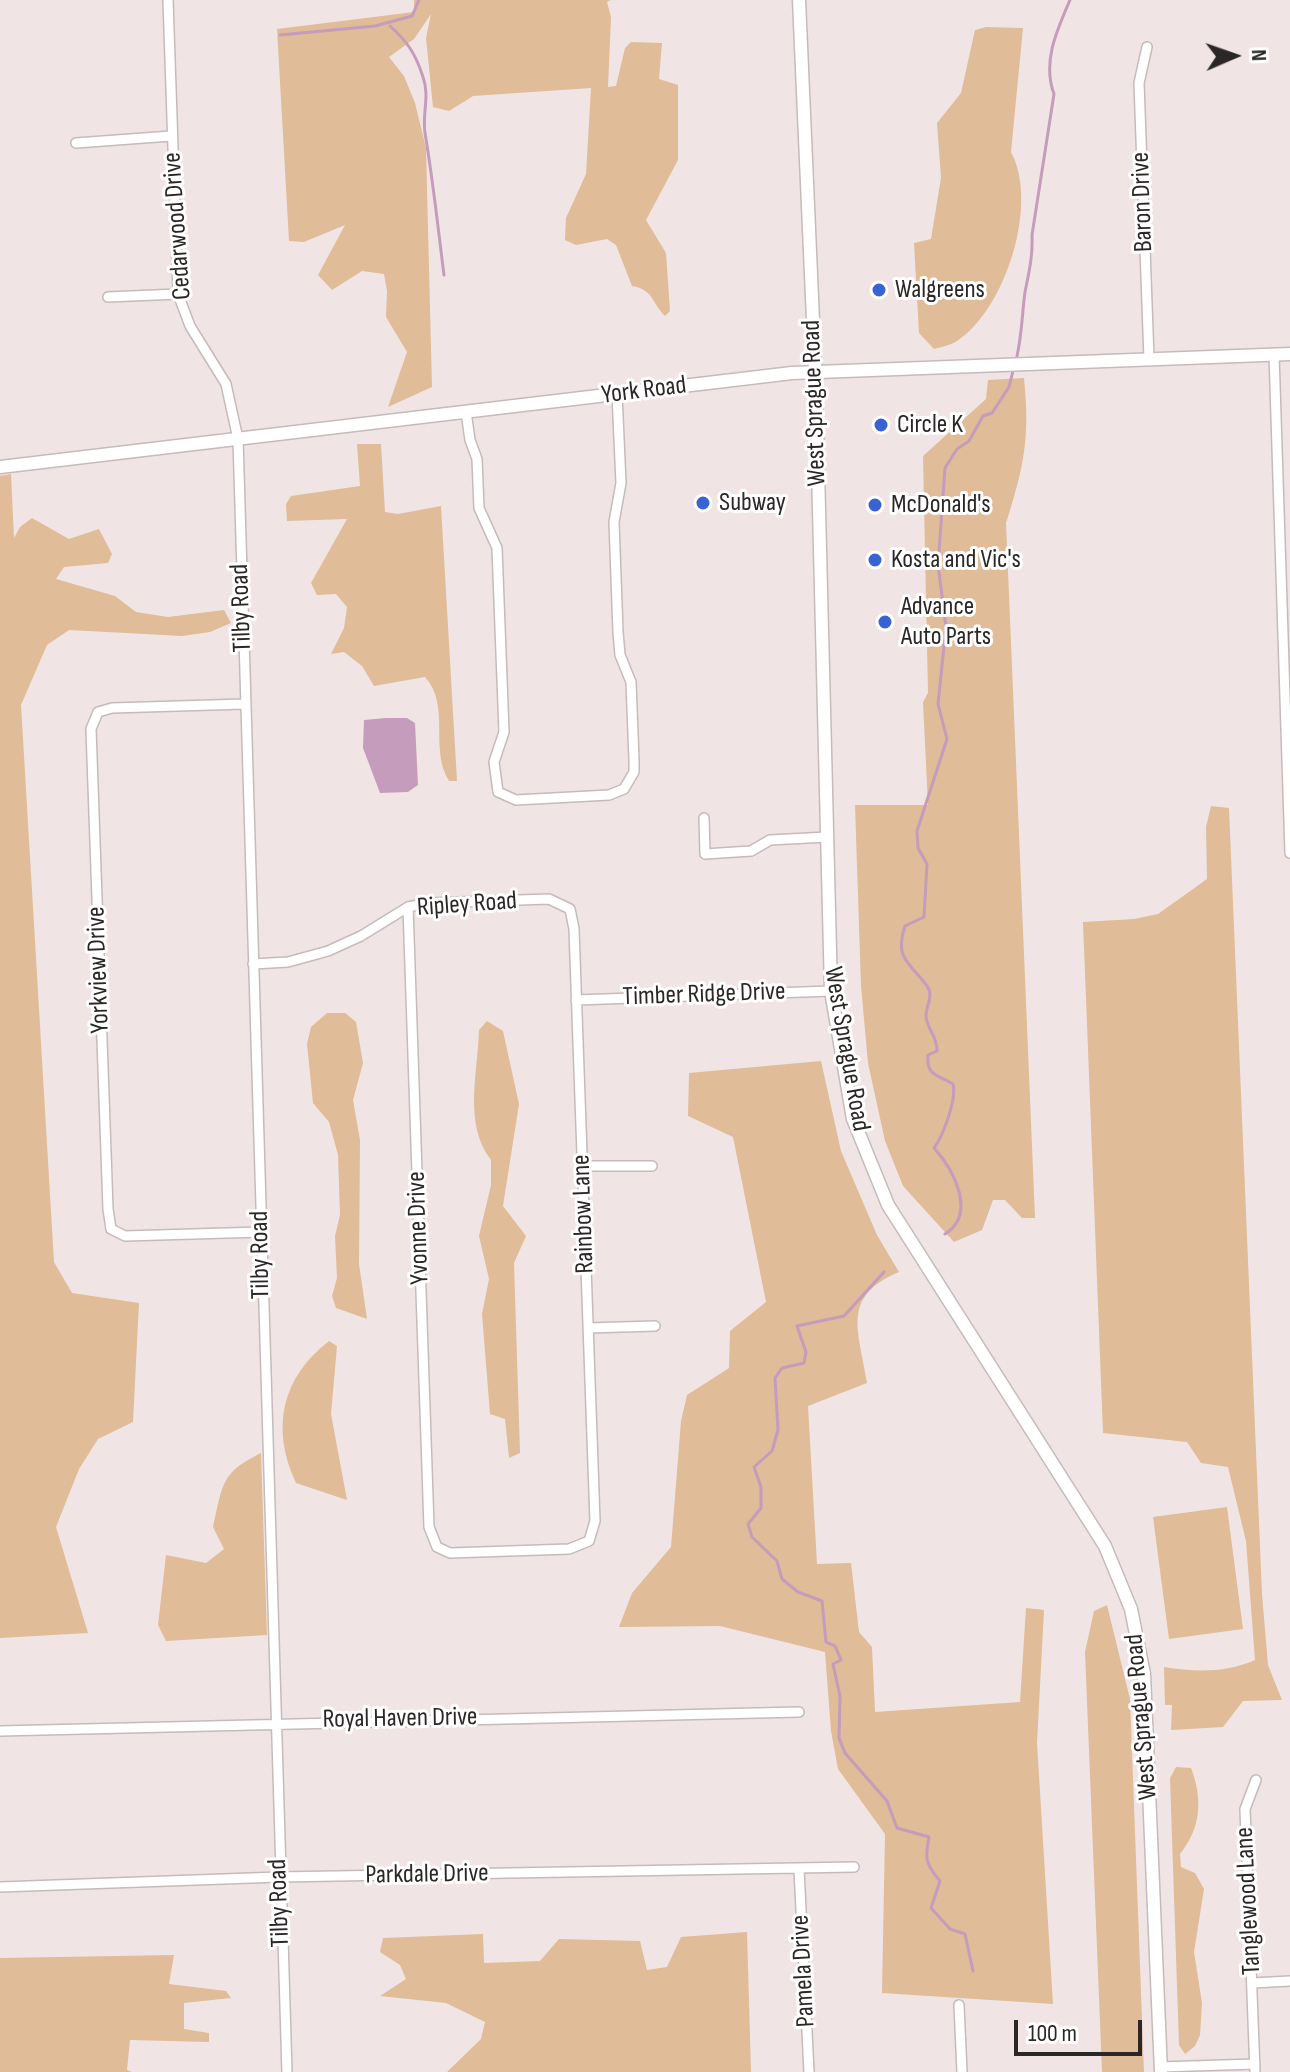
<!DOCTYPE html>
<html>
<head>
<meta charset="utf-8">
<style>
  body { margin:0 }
  #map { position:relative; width:1290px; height:2072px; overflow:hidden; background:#f0e5e4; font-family:"Sofia Sans Condensed",sans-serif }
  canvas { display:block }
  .north { position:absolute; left:1194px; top:16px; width:80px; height:80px; -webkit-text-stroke:6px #fff; paint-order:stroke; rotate:88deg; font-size:22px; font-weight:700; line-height:32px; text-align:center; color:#2a2726 }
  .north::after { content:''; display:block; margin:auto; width:28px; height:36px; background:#2a2726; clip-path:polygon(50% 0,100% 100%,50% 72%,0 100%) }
  .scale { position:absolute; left:1014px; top:2020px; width:128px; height:36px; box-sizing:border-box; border:4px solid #2a2726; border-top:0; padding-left:10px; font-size:24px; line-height:28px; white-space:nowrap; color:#2a2726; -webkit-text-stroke:6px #fff; paint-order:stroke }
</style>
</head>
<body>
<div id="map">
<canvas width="1290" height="2072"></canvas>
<div class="north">N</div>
<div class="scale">100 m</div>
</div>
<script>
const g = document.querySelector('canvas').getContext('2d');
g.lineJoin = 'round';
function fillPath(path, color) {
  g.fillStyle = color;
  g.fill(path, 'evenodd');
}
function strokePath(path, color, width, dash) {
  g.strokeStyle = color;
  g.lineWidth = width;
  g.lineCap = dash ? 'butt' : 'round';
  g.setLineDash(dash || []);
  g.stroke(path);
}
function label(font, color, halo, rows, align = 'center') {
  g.font = font + ' "Sofia Sans Condensed",sans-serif';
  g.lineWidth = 6;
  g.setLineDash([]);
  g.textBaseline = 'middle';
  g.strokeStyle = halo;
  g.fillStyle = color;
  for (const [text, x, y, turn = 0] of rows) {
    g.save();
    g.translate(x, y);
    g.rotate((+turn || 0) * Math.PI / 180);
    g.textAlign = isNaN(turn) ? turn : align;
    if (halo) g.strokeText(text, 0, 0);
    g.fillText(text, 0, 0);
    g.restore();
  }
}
fillPath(new Path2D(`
  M 414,0 L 611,0 L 607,2 L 611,17 L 608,87 L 616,86 L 625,48 L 631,42 L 662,43 L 659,79 L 678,85 L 678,160 L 646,220 L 666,253 L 670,311 L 665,316 C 651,302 654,290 632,286 L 616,245 L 607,239 L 576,245 L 565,240 L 566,218 L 586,174 L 591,88 L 473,96 L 449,111 L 433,107 L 426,38 L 431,14 L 414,39 L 389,57 L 404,76 L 415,103 L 426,148 L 432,387 L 388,407 L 407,352 L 386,317 L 387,291 L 384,274 L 362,271 L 332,290 L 318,275 L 345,225 L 304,242 L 289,241 L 277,29 L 414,12 Z
  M 986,27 L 1023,28 L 1011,152 C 1039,203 1006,309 957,341 C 951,345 941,347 934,349 L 919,333 L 914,243 L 931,239 L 941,178 L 937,123 L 961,93 L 975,30 Z
  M 1024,378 C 1030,438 1024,466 1006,523 L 1035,1218 L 1022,1218 L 1005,1200 L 993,1200 L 982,1230 L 954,1242 L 903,1186 L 885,1141 L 868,1063 L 861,986 L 855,805 L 928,805 L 923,702 L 928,693 L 923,456 L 986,399 L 988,380 Z
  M 357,444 L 381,444 L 385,512 L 398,514 L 441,506 L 457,781 L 449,781 C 429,749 451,705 425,677 L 374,686 L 362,666 L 344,652 L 331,654 L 344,628 L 347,607 L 336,594 L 317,595 L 311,583 L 347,519 L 287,521 L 286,504 L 291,496 L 360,486 Z
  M 11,474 L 14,538 L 20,527 L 32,518 L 69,539 L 99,529 L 112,554 L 108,563 L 64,567 L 56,579 L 115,596 L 136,612 L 168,617 L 224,610 L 231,623 L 210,632 L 182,636 L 69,630 L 47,645 L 21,705 L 54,1262 L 72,1293 L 139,1303 L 133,1422 L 98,1439 L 79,1469 L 56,1527 L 88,1633 L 0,1638 L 0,476 Z
  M 1211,806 L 1229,808 L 1262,1594 L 1268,1665 L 1282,1700 L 1243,1701 L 1223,1727 L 1171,1730 L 1172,1705 L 1165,1705 L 1164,1667 C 1195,1672 1226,1673 1255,1660 L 1246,1541 L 1228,1467 L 1201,1463 L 1187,1442 L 1103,1433 L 1083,922 L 1134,919 L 1158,914 L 1207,879 L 1206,827 Z
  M 327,1013 L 345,1013 L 356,1022 L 363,1063 L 353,1100 L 360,1140 L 359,1264 L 367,1319 L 336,1308 L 332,1296 L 337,1278 L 335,1236 L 340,1215 L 338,1155 L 329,1122 L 313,1103 L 307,1044 L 311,1027 Z
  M 487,1021 L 503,1031 L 519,1104 L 503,1206 L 526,1236 L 514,1263 L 520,1453 L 509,1458 L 505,1419 L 490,1414 L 482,1314 L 489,1279 L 479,1236 L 491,1185 L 491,1160 C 463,1124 478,1072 479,1030 Z
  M 821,1061 L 841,1151 L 877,1235 L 899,1272 C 840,1297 859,1330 867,1383 L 808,1406 L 817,1564 L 851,1563 L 859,1632 L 872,1647 L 875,1712 L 1020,1702 L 1026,1608 L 1044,1610 L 1037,1743 L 1053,2004 L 882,1993 L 885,1834 L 838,1769 L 831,1731 L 825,1652 L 720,1626 L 619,1627 L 632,1593 L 671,1547 L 681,1421 L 687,1395 L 729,1368 L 730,1331 L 766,1302 L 733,1137 L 688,1116 L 689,1073 Z
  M 329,1341 L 337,1346 L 331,1414 L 347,1500 L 296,1483 C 270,1428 282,1377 329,1341 Z
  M 261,1453 L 267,1635 L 166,1641 L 158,1625 L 166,1555 L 206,1563 L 224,1549 L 213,1527 C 223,1485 220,1473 261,1453 Z
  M 1227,1507 L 1243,1629 L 1169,1639 L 1153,1517 Z
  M 1107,1605 L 1130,1699 L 1144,2072 L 1102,2072 L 1085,1652 L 1094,1611 Z
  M 1176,1767 L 1191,1768 C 1203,1799 1201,1828 1180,1854 L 1181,1867 L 1195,1873 L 1204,1889 L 1194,1952 L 1202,2003 L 1200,2035 L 1195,2046 L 1185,2054 L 1179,2045 L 1170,1778 Z
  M 747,1932 L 751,2072 L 447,2072 L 481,2039 L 485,2022 L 446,2003 L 380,1996 L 406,1979 L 400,1965 L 380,1952 L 383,1938 L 483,1934 L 484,1963 L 540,1961 L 559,1939 L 640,1941 L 647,1970 L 667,1967 L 681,1937 Z
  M 174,1955 L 169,1984 L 226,1991 L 231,1998 L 184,2003 L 184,2029 L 209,2033 L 209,2042 L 130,2040 L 127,2070 L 132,2072 L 0,2072 L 0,1958 Z`), '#e0bc98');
fillPath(new Path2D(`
  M 386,718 L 407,718 L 415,723 L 418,785 L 408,792 L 380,793 L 363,748 L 364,720 Z`), '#c59cbb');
strokePath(new Path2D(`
  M 390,26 C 408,42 416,55 423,77 C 430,96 422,114 425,133 C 433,180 438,228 444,275
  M 280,35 L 375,26 L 412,16 L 419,0
  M 1017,356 C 1022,334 1022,314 1025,292 C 1029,272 1033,256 1032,235 L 1054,94 C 1042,62 1057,30 1070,0
  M 945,1234 C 977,1214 954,1170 934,1148 C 943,1136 957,1099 953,1084 C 938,1075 926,1076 928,1055 L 937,1051 C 938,1037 927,1030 926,1016 C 926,1006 934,995 927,986 C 910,962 894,960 905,926 L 924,917 L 927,864 L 918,848 L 917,831 L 947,739 L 938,704 L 946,627 L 938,565 L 945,468 L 957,449 L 969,441 L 983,416 L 992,413 L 1009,387 L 1013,371
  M 884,1272 L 844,1316 L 797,1326 L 806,1352 L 804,1363 L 782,1368 L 775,1378 L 778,1430 L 772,1451 L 754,1467 L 761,1487 L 761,1508 L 748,1524 L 752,1537 L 777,1561 L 782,1579 L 798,1592 L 822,1601 L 826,1642 L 835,1646 L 841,1660 L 833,1664 L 840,1696 L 839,1738 L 845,1753 L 887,1801 L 897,1828 L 929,1837 C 925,1858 925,1864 940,1881 L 931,1908 L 950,1929 L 965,1934 L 973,1971`), '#c59cbb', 3);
const minor = new Path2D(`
  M 168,0 L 178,294 L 190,326 L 226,384 L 238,439 L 287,2072
  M 1147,47 L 1139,83 L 1149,359
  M 76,143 L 171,136
  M 108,297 L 178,294
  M 1274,354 L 1290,853
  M 466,412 L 470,440 L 477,459 L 479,508 L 497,548 L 504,732 L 494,762 L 498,792 L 516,800 L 609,795 L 624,789 L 634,772 L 634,760 L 631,682 L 620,655 L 618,632 L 614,522 L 621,483 L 617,394
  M 244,704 L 112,708 L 98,712 L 91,729 L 108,1209 L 111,1229 L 125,1236 L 261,1232
  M 704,818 L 705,854 L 751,851 L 770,840 L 827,837
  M 253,964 L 288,962 L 328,951 L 361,936 L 408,907 L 428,903 L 549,899 L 570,909 L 574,929 L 595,1521 L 589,1541 L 569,1549 L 450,1553 L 437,1547 L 429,1527 L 408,907
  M 576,1000 L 831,991
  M 582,1166 L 652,1166
  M 588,1328 L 655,1326
  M 0,1731 L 799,1712
  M 799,1869 L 809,2072
  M 0,1887 L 279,1877 L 854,1867
  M 1253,1983 L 1290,1981
  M 959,2005 L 962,2072
  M 1160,2067 L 1255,2064
  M 1255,2072 L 1245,1809 L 1256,1780`);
const tertiary = new Path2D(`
  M 799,0 L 816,389 L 831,991 L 853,1119 L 888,1205 L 1105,1546 L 1131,1609 L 1144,1674 L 1161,2072
  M 0,467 L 792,373 L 1290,354`);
strokePath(minor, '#c5bbbb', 12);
strokePath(tertiary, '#c5bbbb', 15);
strokePath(minor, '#fff', 9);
strokePath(tertiary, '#fff', 12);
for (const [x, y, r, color] of [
  [879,290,8,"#3962d2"],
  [881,425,8,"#3962d2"],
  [703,503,8,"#3962d2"],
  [875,505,8,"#3962d2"],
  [875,560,8,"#3962d2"],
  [885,622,8,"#3962d2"]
]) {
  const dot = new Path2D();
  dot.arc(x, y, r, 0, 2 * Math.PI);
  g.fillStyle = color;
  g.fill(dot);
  strokePath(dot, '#fff', 3);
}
label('26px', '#2a2726', '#fff', [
  ["Baron Drive",1143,202,-92],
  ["Cedarwood Drive",178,226,-94],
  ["York Road",644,391,-7],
  ["West Sprague Road",815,403,-92],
  ["Tilby Road",242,608,-92],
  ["Ripley Road",467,905,-4],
  ["Yorkview Drive",99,970,-92],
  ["Timber Ridge Drive",704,995,-2],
  ["West Sprague Road",846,1049,80],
  ["Rainbow Lane",584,1214,-92],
  ["Yvonne Drive",419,1228,-92],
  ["Tilby Road",261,1255,-91],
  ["West Sprague Road",1142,1717,-95],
  ["Royal Haven Drive",400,1719,-1],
  ["Parkdale Drive",427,1875,-1],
  ["Tanglewood Lane",1249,1901,-93],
  ["Tilby Road",280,1903,-92],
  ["Pamela Drive",804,1971,-93]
]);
label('26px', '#2a2726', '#fff', [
  ["Walgreens",895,290],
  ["Circle K",897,425],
  ["Subway",719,503],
  ["McDonald's",891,505],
  ["Kosta and Vic's",891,560],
  ["Advance",901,607],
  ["Auto Parts",901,637]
], 'left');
</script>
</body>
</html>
